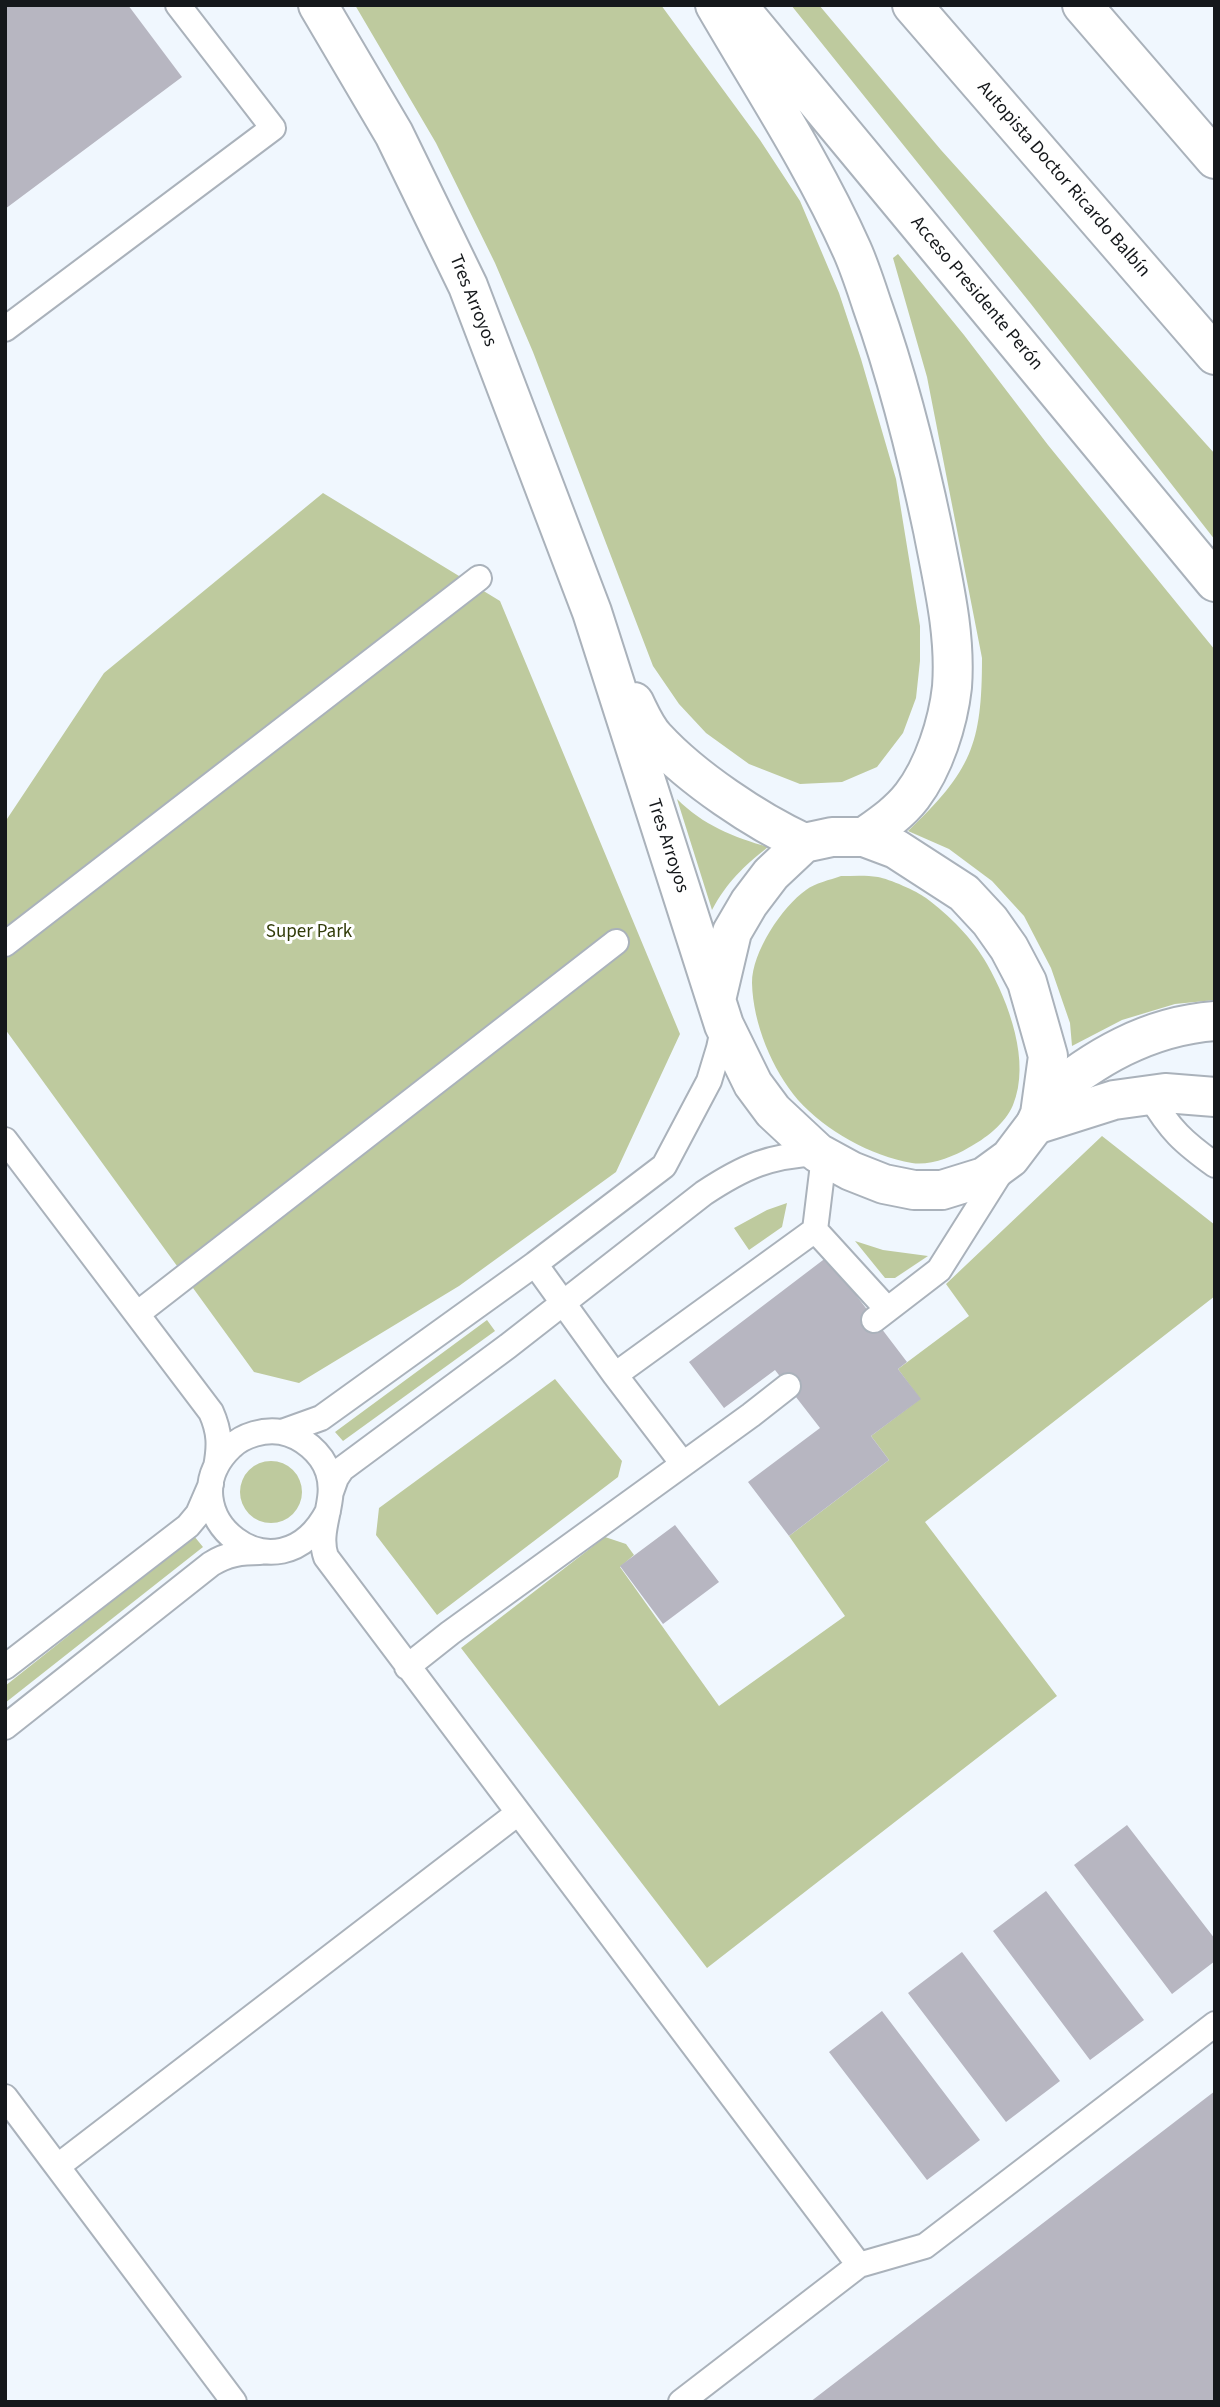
<!DOCTYPE html>
<html>
<head>
<meta charset="utf-8">
<style>
  body { margin:0 }
  #map { position:relative; width:1220px; height:2407px; overflow:hidden; background:#f0f7fe; font-family:"Source Sans 3",sans-serif }
  canvas { display:block }
  .frame { position:absolute; inset:0; border:7px solid #15181b; pointer-events:none }
</style>
</head>
<body>
<div id="map">
<canvas width="1220" height="2407"></canvas>
<div class="frame"></div>
</div>
<script>
const g = document.querySelector('canvas').getContext('2d');
g.lineJoin = 'round';
function fillPath(path, color) {
  g.fillStyle = color;
  g.fill(path, 'evenodd');
}
function strokePath(path, color, width, dash) {
  g.strokeStyle = color;
  g.lineWidth = width;
  g.lineCap = dash ? 'butt' : 'round';
  g.setLineDash(dash || []);
  g.stroke(path);
}
function label(font, color, halo, rows, align = 'center') {
  g.font = font + ' "Source Sans 3",sans-serif';
  g.lineWidth = 6;
  g.setLineDash([]);
  g.textBaseline = 'middle';
  g.strokeStyle = halo;
  g.fillStyle = color;
  for (const [text, x, y, turn = 0] of rows) {
    g.save();
    g.translate(x, y);
    g.rotate((+turn || 0) * Math.PI / 180);
    g.textAlign = isNaN(turn) ? turn : align;
    if (halo) g.strokeText(text, 0, 0);
    g.fillText(text, 0, 0);
    g.restore();
  }
}
fillPath(new Path2D(`
  M 355,5 L 661,5 L 760,140 L 800,201 L 839,293 L 861,359 L 896,479 L 920,626 L 920,661 L 916,698 L 903,733 L 877,767 L 842,782 L 800,784 L 749,764 L 706,733 L 679,704 L 653,666 L 533,352 L 495,263 L 436,143 Z
  M 791,5 L 819,5 L 941,150 L 1215,454 L 1215,540 L 1031,304 Z
  M 898,254 L 964,335 L 1048,445 L 1215,650 L 1215,1000 L 1175,1004 L 1122,1020 L 1072,1046 L 1070,1023 L 1051,968 L 1024,916 L 992,881 L 949,849 L 908,831 C 971,771 982,745 982,658 L 927,377 L 893,258 Z
  M 323,493 L 500,601 L 680,1034 L 616,1172 L 459,1286 L 299,1383 L 254,1372 L 5,1029 L 5,822 L 104,673 Z
  M 677,799 C 703,825 733,837 768,847 C 743,867 727,882 712,910 Z
  M 841,876 C 853,876 866,875 878,877 C 889,879 917,891 926,898 C 949,915 973,939 987,964 C 1009,1003 1031,1062 1013,1105 C 1005,1124 985,1139 968,1148 C 953,1157 929,1166 912,1163 C 871,1156 826,1131 798,1100 C 772,1069 753,1024 752,983 C 752,952 782,907 806,890 C 815,883 830,880 841,876 Z
  M 1102,1136 L 1215,1225 L 1215,1296 L 925,1522 L 1057,1696 L 707,1968 L 461,1648 L 605,1537 L 626,1544 L 634,1555 L 620,1567 L 719,1706 L 845,1616 L 789,1536 L 889,1460 L 871,1436 L 920,1399 L 898,1369 L 969,1316 L 946,1284 Z
  M 787,1203 L 782,1227 L 749,1250 L 734,1228 L 767,1210 Z
  M 855,1241 L 883,1250 L 928,1256 L 895,1278 L 885,1278 Z
  M 487,1320 L 495,1331 L 343,1441 L 335,1432 Z
  M 555,1379 L 622,1461 L 618,1477 L 437,1615 L 376,1535 L 379,1508 Z
  M240 1492a31 31 0 1 1 62 0a31 31 0 1 1-62 0Z
  M 194,1536 L 203,1547 L 5,1703 L 5,1686 Z`), '#beca9e');
fillPath(new Path2D(`
  M 5,5 L 128,5 L 182,77 L 5,209 Z
  M 827,1257 L 907,1362 L 898,1369 L 921,1399 L 871,1436 L 889,1460 L 789,1536 L 748,1482 L 820,1428 L 775,1370 L 724,1408 L 689,1362 Z
  M 675,1525 L 719,1582 L 663,1624 L 620,1566 Z
  M 1127,1825 L 1215,1939 L 1215,1961 L 1172,1994 L 1074,1865 Z
  M 1046,1891 L 1144,2020 L 1090,2060 L 993,1931 Z
  M 962,1952 L 1060,2081 L 1006,2122 L 908,1993 Z
  M 882,2011 L 980,2140 L 927,2180 L 829,2052 Z
  M 1215,2091 L 1215,2402 L 810,2402 Z`), '#b7b6c1');
const lane = new Path2D(`
  M 5,329 L 273,128 L 178,5
  M 5,944 L 479,578
  M 1150,1096 C 1170,1130 1183,1142 1215,1165
  M 5,1140 L 211,1412 C 220,1432 220,1446 216,1467
  M 815,1230 L 887,1309
  M 535,1264 L 615,1375 L 683,1464
  M 137,1314 L 616,942
  M 874,1320 L 939,1270 L 1002,1170
  M 615,1375 L 815,1230 L 824,1156
  M 282,1432 L 321,1418 L 535,1264 L 664,1166 L 709,1081 L 719,1048 L 724,1025
  M 331,1492 L 336,1478 L 342,1469 L 508,1346 L 704,1193 C 745,1166 769,1156 818,1153
  M 328,1511 C 278,1607 163,1512 231,1447 C 243,1435 265,1429 281,1432 C 302,1436 322,1453 328,1472 C 338,1501 316,1529 326,1557 L 859,2265
  M 5,1667 L 188,1526 L 198,1514 L 211,1484
  M 407,1667 L 450,1633 L 751,1415 L 788,1386
  M 5,1727 L 211,1564 C 227,1554 241,1552 260,1552
  M 5,2097 L 234,2402
  M 58,2166 L 518,1813
  M 681,2402 L 859,2265 L 925,2246 L 1215,2024`);
const street = new Path2D(`
  M 1035,1125 L 1114,1100 L 1165,1093 L 1215,1097`);
const secondary = new Path2D(`
  M 318,5 L 394,134 L 468,286 L 592,612 L 724,1025 L 753,1084 L 773,1111 L 818,1153 L 851,1171 L 884,1184 L 914,1190 L 942,1190 L 984,1177 L 1010,1158 L 1035,1125 L 1040,1114 L 1048,1056 L 1027,982 L 1009,948 L 990,921 L 964,893 L 896,849 L 864,837 L 832,837 L 804,843 L 771,874 L 749,903 L 732,932 L 716,1000
  M 634,702 C 640,714 646,729 656,739 C 692,778 756,821 804,843`);
const highway = new Path2D(`
  M 715,5 C 762,86 814,165 852,250 C 860,268 866,287 872,305 C 898,378 917,454 933,530 C 943,582 956,634 952,687 C 948,723 934,767 912,796 C 899,813 881,825 864,837
  M 737,5 L 1215,582
  M 912,5 L 1215,355
  M 1082,5 L 1215,159
  M 1043,1101 C 1093,1058 1148,1026 1215,1021`);
strokePath(lane, '#aab2bb', 28);
strokePath(street, '#aab2bb', 42);
strokePath(secondary, '#aab2bb', 42);
strokePath(highway, '#aab2bb', 42);
strokePath(lane, '#fff', 24);
strokePath(street, '#fff', 38);
strokePath(secondary, '#fff', 38);
strokePath(highway, '#fff', 38);
label('19px', '#15181b', '#fff', [
  ["Autopista Doctor Ricardo Balbín",1063,180,49],
  ["Acceso Presidente Perón",976,294,50],
  ["Tres Arroyos",472,301,68],
  ["Tres Arroyos",667,846,72]
]);
label('19px', '#323c09', '#fff', [
  ["Super Park",309,933]
]);
</script>
</body>
</html>
